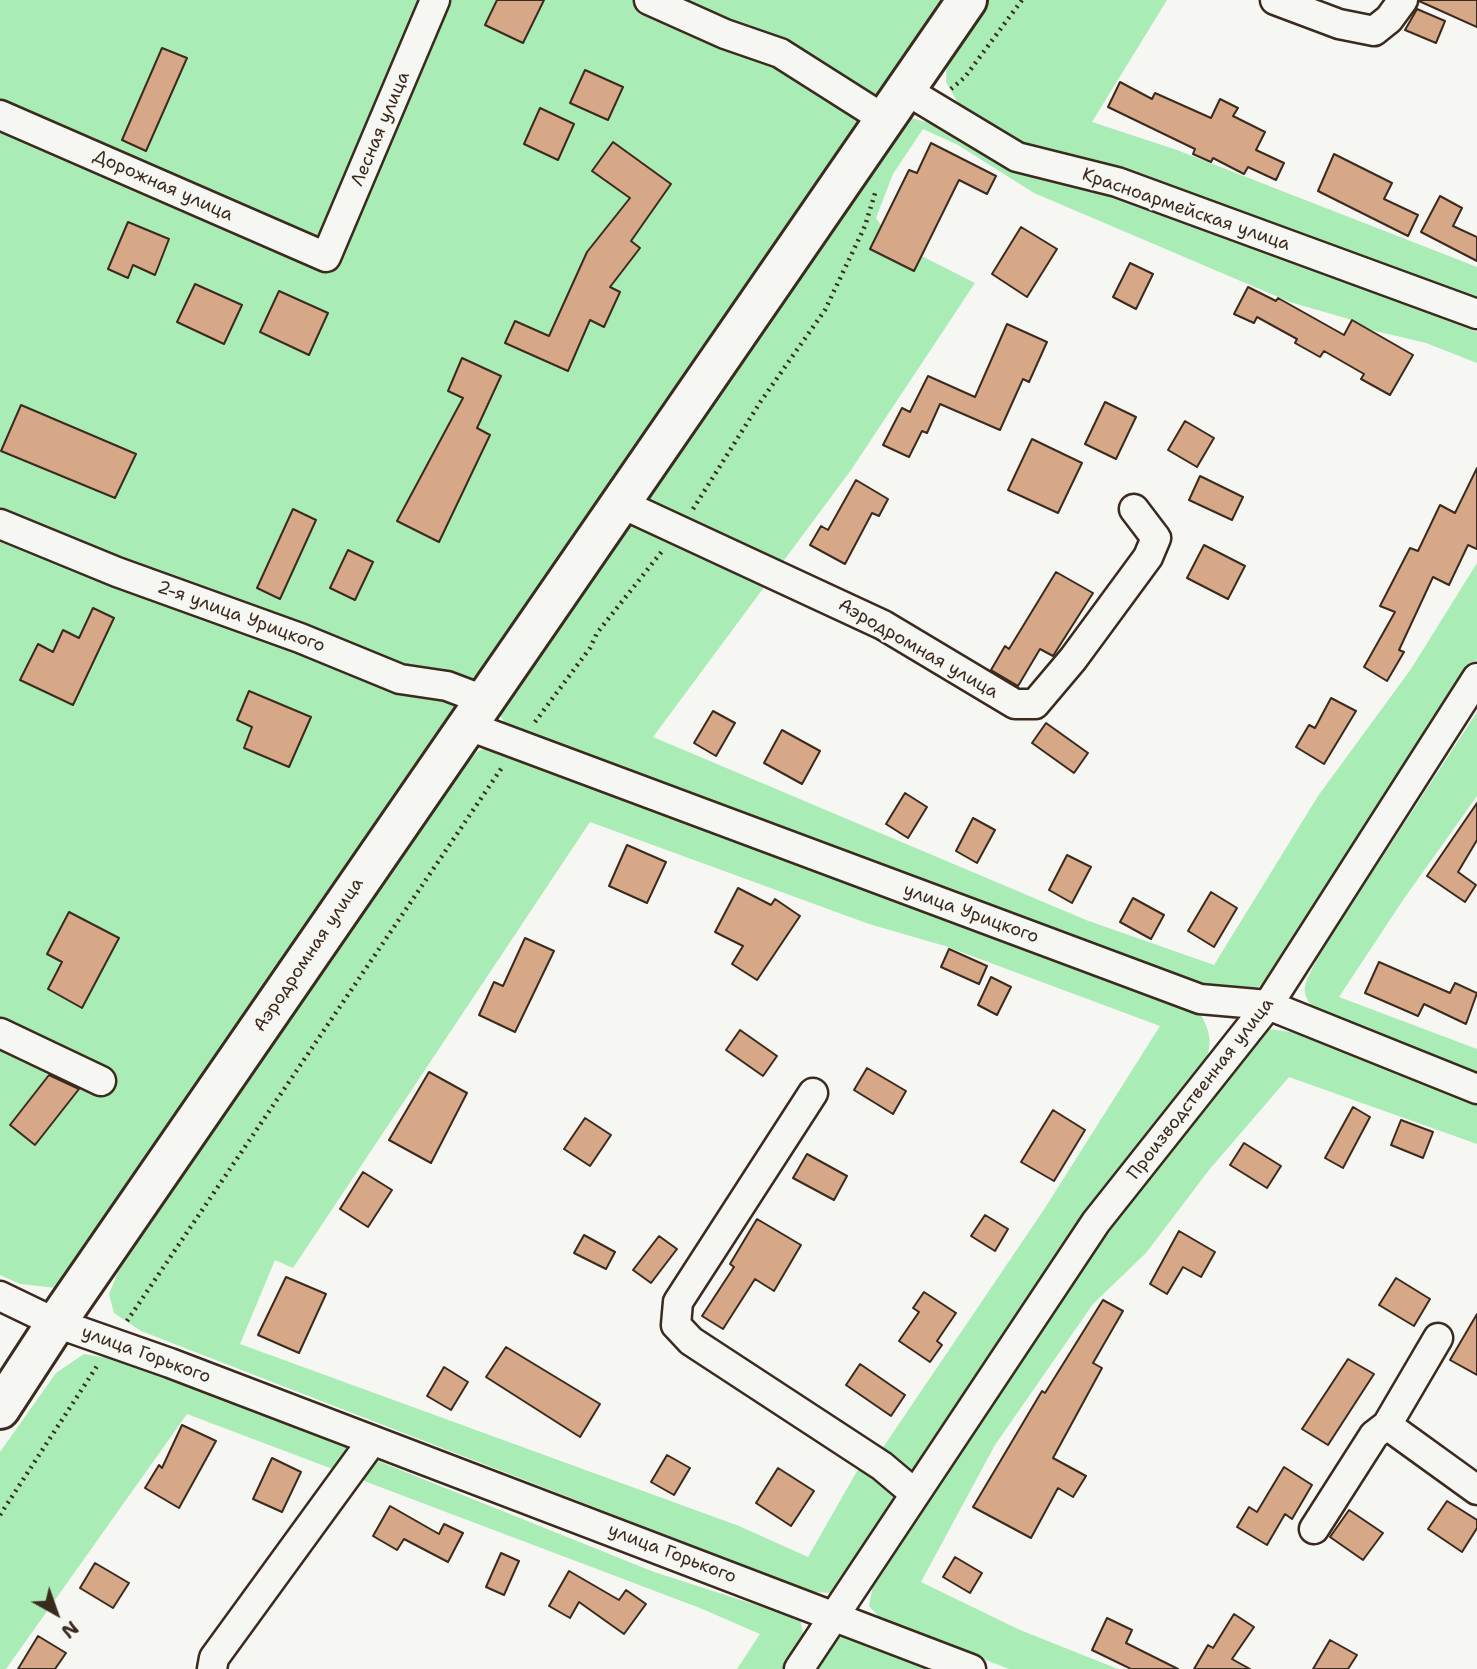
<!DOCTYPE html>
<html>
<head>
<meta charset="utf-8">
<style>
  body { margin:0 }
  #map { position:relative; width:1477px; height:1669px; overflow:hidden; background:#f6f6f2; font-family:"Shantell Sans",sans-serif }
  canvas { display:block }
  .north { position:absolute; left:21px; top:1578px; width:70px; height:70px; -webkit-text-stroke:5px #f6f6f2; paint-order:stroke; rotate:140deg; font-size:19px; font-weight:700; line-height:28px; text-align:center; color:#3b2a1e }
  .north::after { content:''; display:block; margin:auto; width:24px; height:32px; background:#3b2a1e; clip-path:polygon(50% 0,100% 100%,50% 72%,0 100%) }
</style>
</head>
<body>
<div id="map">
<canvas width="1477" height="1669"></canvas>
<div class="north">N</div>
</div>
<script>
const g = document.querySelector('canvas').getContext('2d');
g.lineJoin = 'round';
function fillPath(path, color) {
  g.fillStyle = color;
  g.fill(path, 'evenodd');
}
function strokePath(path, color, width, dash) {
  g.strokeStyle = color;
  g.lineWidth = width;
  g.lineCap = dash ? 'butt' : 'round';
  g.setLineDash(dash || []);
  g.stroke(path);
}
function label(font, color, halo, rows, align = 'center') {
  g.font = font + ' "Shantell Sans",sans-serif';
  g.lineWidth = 5;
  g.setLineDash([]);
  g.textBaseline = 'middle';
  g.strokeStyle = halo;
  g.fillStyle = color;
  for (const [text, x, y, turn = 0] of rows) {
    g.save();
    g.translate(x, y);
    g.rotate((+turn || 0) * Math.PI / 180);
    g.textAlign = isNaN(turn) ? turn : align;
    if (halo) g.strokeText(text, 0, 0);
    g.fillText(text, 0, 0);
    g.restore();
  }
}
fillPath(new Path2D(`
  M 0,0 L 945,0 L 406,776 L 57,1288 L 20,1284 L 0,1275 Z
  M 982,0 L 1167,0 L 1092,122 L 1177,150 L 1477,267 L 1477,308 L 1110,165 L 1027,150 L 958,103 L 946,82 L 947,56 Z
  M 902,116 L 938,125 L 1131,198 L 1477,332 L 1477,363 L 1426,343 L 1367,329 L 1352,320 L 1290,302 L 1034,193 L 958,145 L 923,129 L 893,174 L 876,218 L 892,241 L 975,283 L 851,470 L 653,737 L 1086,920 L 1214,965 L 1318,796 L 1411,669 L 1477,563 L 1477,659 L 1348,863 L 1267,983 L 1240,994 L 1200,989 L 508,729 L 499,713 Z
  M 1477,712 L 1477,796 L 1403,900 L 1339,997 L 1477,1049 L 1477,1074 L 1325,1018 C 1292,991 1306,985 1321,951 Z
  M 498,747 L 1197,1009 C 1223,1048 1204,1061 1183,1097 L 833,1593 L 813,1592 L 141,1331 L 114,1313 L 109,1294 L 118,1272 L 465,763 L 480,750 ZM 590,822 L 869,924 L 945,946 L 1160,1026 L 1043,1211 L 884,1446 L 857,1471 L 808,1557 L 739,1526 L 240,1344 L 275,1260 L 293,1268 Z
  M 1268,1029 L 1291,1032 L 1477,1102 L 1477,1144 L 1289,1077 L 1209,1170 L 1146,1253 L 1093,1304 L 995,1445 L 921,1582 L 1020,1630 L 1118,1669 L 1009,1669 L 881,1619 L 869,1606 L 874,1580 L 1001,1380 L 1126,1209 Z
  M 84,1354 L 132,1362 L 654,1572 L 800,1619 L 804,1637 L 783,1669 L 737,1669 L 760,1634 L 700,1608 L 187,1414 L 6,1669 L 0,1669 L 0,1452 L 56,1373 Z
  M 843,1636 L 926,1669 L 810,1669 L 828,1641 Z`), '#aaecb5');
const building = new Path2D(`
  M 497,0 L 544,0 L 523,43 L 485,25 Z
  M 1419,0 L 1477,0 L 1477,27 L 1419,1 Z
  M 1417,9 L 1445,21 L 1436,43 L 1405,30 Z
  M 162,48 L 187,58 L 146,151 L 122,140 Z
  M 585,70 L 623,87 L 608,120 L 570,103 Z
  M 1120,82 L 1152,99 L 1155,93 L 1211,118 L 1220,99 L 1238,108 L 1233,116 L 1265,132 L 1256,150 L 1284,163 L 1276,180 L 1248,167 L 1244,174 L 1213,158 L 1211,162 L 1193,154 L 1195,149 L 1108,107 Z
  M 540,108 L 574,124 L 558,160 L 524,144 Z
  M 613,142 L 671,184 L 631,241 L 640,248 L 610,287 L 620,292 L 604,327 L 590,320 L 568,371 L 505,343 L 515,321 L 549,336 L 587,252 L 630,198 L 592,171 Z
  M 931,143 L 996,176 L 987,194 L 959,180 L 914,271 L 870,249 L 909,170 L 917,173 Z
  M 1334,154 L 1392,183 L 1384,199 L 1418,215 L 1408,236 L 1318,191 Z
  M 1440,196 L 1462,208 L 1453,226 L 1477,237 L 1477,261 L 1421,232 Z
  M 128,222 L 169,239 L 155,275 L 133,265 L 128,278 L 108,269 Z
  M 1021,227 L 1057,249 L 1027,297 L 992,274 Z
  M 1130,263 L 1153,274 L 1136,309 L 1113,297 Z
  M 195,284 L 242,305 L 224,344 L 177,322 Z
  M 1248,287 L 1276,301 L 1278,298 L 1344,335 L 1352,320 L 1413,355 L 1390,395 L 1361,379 L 1364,374 L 1324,351 L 1320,357 L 1295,343 L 1297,339 L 1257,317 L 1254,323 L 1234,314 Z
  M 279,291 L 328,313 L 309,355 L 260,332 Z
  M 1007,324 L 1047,342 L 1029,382 L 1023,379 L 1000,430 L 940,404 L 927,433 L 922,431 L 909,457 L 883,445 L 902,408 L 910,412 L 928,376 L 975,397 Z
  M 462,358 L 501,376 L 477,428 L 490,435 L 439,542 L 397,521 L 463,398 L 448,391 Z
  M 1105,402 L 1136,417 L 1116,459 L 1085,444 Z
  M 21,405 L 136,454 L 115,498 L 1,451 Z
  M 1185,421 L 1214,438 L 1197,467 L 1168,450 Z
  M 1032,439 L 1082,463 L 1058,513 L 1008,490 Z
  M 1477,468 L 1477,549 L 1468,545 L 1449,585 L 1433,577 L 1399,650 L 1404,652 L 1387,681 L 1364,667 L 1395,612 L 1380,606 L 1410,548 L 1418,551 L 1440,505 L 1455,513 Z
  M 1200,476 L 1243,497 L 1232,520 L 1189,500 Z
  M 856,480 L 888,499 L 879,516 L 872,513 L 845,564 L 810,545 L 821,526 L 828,530 Z
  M 293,509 L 316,520 L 280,599 L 257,588 Z
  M 1204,545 L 1245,566 L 1228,599 L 1187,578 Z
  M 348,550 L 373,562 L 355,600 L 330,588 Z
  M 1056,572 L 1093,593 L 1053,656 L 1040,649 L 1018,686 L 991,670 L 1005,646 L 1009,649 Z
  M 93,608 L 114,618 L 73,705 L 20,680 L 38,644 L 53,652 L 63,630 L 79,638 Z
  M 249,691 L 311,717 L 289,767 L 244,748 L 252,727 L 237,720 Z
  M 1331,698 L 1356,711 L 1324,764 L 1296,747 L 1309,725 L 1315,728 Z
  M 713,711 L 735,723 L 716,756 L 694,743 Z
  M 1046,723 L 1088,753 L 1074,773 L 1032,743 Z
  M 782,730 L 820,751 L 802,784 L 764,763 Z
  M 905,793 L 927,807 L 908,838 L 886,824 Z
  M 1477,803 L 1477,840 L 1458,872 L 1476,885 L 1465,902 L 1427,876 Z
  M 973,818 L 995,830 L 977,863 L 956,851 Z
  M 627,845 L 666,862 L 647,903 L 609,886 Z
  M 1067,855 L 1091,867 L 1072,903 L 1049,890 Z
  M 738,888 L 771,905 L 775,899 L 800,916 L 757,980 L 732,964 L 743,946 L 715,932 Z
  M 1211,892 L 1237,908 L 1214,947 L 1188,931 Z
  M 1133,898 L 1164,915 L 1151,939 L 1120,922 Z
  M 69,912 L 119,938 L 82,1008 L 48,989 L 62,962 L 47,954 Z
  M 525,938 L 554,951 L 515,1032 L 479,1015 L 494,982 L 503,986 Z
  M 949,949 L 987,966 L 979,984 L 941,967 Z
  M 1379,962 L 1450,993 L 1455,983 L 1477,993 L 1466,1024 L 1424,1004 L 1418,1016 L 1365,993 Z
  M 991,977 L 1011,987 L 997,1015 L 978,1005 Z
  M 740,1030 L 777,1056 L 763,1076 L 726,1050 Z
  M 867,1068 L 906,1091 L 893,1114 L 854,1090 Z
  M 429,1072 L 467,1093 L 431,1163 L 389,1140 Z
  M 49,1075 L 79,1089 L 35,1145 L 10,1125 Z
  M 1353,1107 L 1370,1117 L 1343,1168 L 1325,1158 Z
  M 1053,1110 L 1085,1130 L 1054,1181 L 1021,1162 Z
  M 585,1118 L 611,1135 L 590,1166 L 564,1149 Z
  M 1401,1120 L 1433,1132 L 1423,1158 L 1391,1145 Z
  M 1244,1143 L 1281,1166 L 1267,1188 L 1230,1165 Z
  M 807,1154 L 847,1176 L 834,1200 L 793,1178 Z
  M 363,1172 L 392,1190 L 368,1227 L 340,1209 Z
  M 985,1215 L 1008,1229 L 995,1251 L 971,1236 Z
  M 757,1219 L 801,1245 L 774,1291 L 755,1279 L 723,1329 L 702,1316 L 734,1267 L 730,1264 Z
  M 1179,1231 L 1215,1252 L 1201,1277 L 1183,1267 L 1167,1294 L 1150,1284 Z
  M 584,1235 L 615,1252 L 606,1269 L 574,1253 Z
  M 659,1236 L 677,1249 L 651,1283 L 633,1270 Z
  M 286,1277 L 326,1294 L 299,1353 L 258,1335 Z
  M 1396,1278 L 1430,1299 L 1414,1326 L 1379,1305 Z
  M 924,1292 L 956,1313 L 937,1341 L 942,1345 L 930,1362 L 899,1341 L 919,1312 L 913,1308 Z
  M 1103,1300 L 1123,1311 L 1093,1363 L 1102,1368 L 1053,1458 L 1086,1476 L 1073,1497 L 1058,1488 L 1031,1538 L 973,1507 L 1042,1391 L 1045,1393 Z
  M 1477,1314 L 1477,1375 L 1450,1360 Z
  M 506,1347 L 600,1404 L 580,1437 L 486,1377 Z
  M 1348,1359 L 1374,1374 L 1328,1445 L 1302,1429 Z
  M 860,1364 L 905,1395 L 891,1416 L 846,1385 Z
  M 444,1367 L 468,1382 L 451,1410 L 427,1396 Z
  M 182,1425 L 216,1441 L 179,1508 L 145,1488 L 159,1465 L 162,1468 Z
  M 667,1455 L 690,1468 L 674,1495 L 651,1482 Z
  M 272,1458 L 301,1472 L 282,1512 L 253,1499 Z
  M 1284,1467 L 1312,1485 L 1292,1519 L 1285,1514 L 1267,1545 L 1237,1527 L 1249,1507 L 1257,1512 Z
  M 778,1468 L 814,1491 L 791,1526 L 756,1503 Z
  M 1447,1501 L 1477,1520 L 1477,1528 L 1462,1552 L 1428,1529 Z
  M 390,1506 L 439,1534 L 444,1524 L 463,1533 L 448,1562 L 404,1539 L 397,1550 L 373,1536 Z
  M 1349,1510 L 1383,1533 L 1363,1560 L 1330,1537 Z
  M 501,1553 L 519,1561 L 504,1595 L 486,1587 Z
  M 955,1557 L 982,1573 L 970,1593 L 943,1577 Z
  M 95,1563 L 129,1583 L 113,1608 L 80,1588 Z
  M 569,1571 L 619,1600 L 626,1590 L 646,1604 L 624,1634 L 579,1602 L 570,1618 L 549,1606 Z
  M 1234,1614 L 1254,1627 L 1232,1659 L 1250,1669 L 1194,1669 L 1208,1645 L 1213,1648 Z
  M 1107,1618 L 1132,1630 L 1126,1643 L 1178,1669 L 1131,1669 L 1092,1650 Z
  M 38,1636 L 66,1653 L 55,1669 L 18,1669 Z
  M 1330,1640 L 1357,1655 L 1348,1669 L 1313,1669 Z`);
fillPath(building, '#d6a888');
strokePath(building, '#3b2a1e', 2);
const street = new Path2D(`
  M 649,0 L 725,34 L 780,53 L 884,119
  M 1275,0 L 1339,24 L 1374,31 L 1389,19 L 1403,0
  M 904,89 L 1017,157 L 1117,182 L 1477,314
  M 0,115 L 326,257 L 435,0
  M 620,503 L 883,625 L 1015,704 L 1035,704 L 1073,659 L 1148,557 L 1156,538 L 1134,509
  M 0,524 L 117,572 L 300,638 L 400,679 L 447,686 L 484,700
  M 466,725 L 1200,999 L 1268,1005 L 1477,1089
  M 0,1033 L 101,1081
  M 813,1093 L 678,1302 L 676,1325 L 691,1341 L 882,1466 L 914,1493
  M 0,1296 L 56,1323 L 170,1363 L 971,1669
  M 1387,1425 L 1477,1490
  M 1314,1529 L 1374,1435 L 1387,1425 L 1438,1338
  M 212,1669 L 214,1658 L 372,1441
  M 799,1669 L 1096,1222 L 1268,1005 L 1477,678`);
const secondary = new Path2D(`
  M 0,1409 L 56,1323 L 967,0`);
strokePath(street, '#3b2a1e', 33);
strokePath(secondary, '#3b2a1e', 44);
strokePath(new Path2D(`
  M 951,89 L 965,77 L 1022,0
  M 693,509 L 761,401 L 825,310 L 865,226 L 876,190
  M 535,722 L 590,648 L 597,633 L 663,550
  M 127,1321 L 503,766
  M 0,1515 L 99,1363`), '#3b2a1e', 4.5, [2, 5]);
strokePath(street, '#f6f6f2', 28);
strokePath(secondary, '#f6f6f2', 38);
label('18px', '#3b2a1e', '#f6f6f2', [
  ["Лесная улица",381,129,-67],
  ["Дорожная улица",163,186,24],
  ["Красноармейская улица",1186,210,19],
  ["2-я улица Урицкого",241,617,20],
  ["Аэродромная улица",918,649,30],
  ["улица Урицкого",971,914,20],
  ["Аэродромная улица",309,955,-56],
  ["Производственная улица",1201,1089,-52],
  ["улица Горького",146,1355,20],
  ["улица Горького",672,1554,21]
]);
</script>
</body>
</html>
